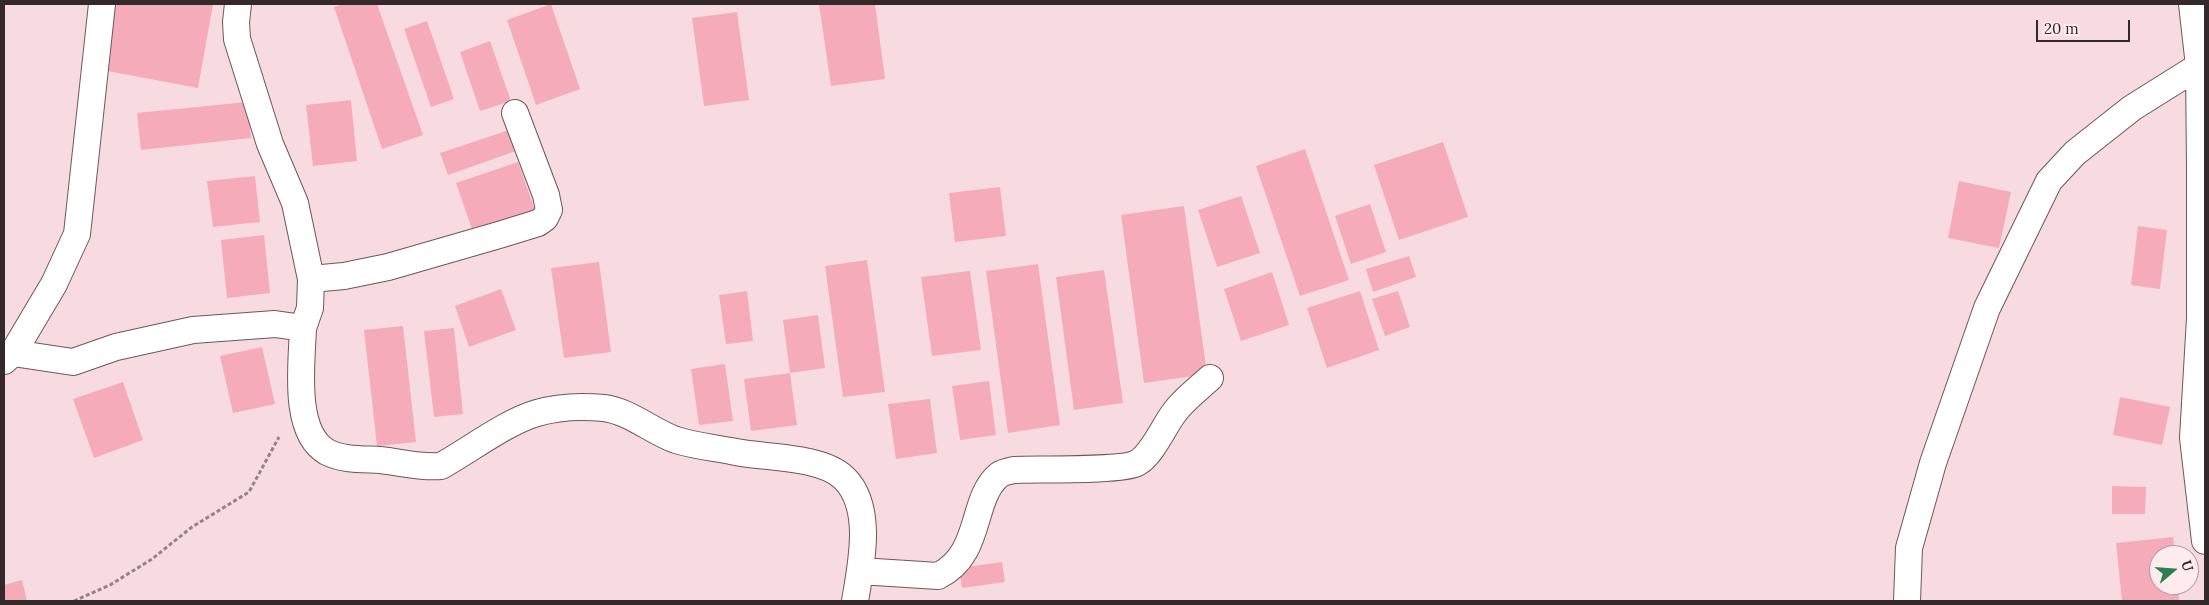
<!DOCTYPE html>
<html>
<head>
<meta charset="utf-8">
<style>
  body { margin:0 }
  #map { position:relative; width:2209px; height:605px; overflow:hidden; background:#f8dbe0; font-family:Lora,serif }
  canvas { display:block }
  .frame { position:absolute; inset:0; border:5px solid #33282a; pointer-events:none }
  .north { position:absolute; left:2149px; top:545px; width:50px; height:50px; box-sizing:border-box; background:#fdebee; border:1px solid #ac9da0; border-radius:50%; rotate:72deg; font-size:14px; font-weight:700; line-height:20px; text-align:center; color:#33282a }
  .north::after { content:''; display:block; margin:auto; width:18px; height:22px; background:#2b7f51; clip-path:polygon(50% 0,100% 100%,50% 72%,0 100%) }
  .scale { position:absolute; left:2036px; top:20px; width:94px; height:22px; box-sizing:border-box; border:2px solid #33282a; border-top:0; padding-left:6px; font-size:15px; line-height:18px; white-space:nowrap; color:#33282a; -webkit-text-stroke:4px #fdebee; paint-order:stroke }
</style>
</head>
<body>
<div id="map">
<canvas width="2209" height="605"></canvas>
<div class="frame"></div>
<div class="north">U</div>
<div class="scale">20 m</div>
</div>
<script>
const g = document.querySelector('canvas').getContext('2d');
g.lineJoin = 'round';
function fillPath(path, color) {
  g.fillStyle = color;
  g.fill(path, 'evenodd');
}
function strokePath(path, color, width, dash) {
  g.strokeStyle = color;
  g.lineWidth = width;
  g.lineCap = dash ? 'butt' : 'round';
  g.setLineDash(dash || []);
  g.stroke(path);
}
fillPath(new Path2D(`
  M 114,4 L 213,4 L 198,88 L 102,70 Z
  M 343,4 L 377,4 L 423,135 L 382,149 L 334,7 Z
  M 551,4 L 580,89 L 536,105 L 507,20 Z
  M 819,4 L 875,4 L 885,79 L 831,86 Z
  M 737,12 L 749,100 L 704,106 L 692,18 Z
  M 427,21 L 454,99 L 431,107 L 404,29 Z
  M 490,41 L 511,101 L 480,111 L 460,52 Z
  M 351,100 L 357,161 L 313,166 L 306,105 Z
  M 247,102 L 251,138 L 141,150 L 137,113 Z
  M 509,130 L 516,151 L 448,175 L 440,153 Z
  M 1443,142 L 1468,217 L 1399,240 L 1374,165 Z
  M 1305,149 L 1349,280 L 1300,296 L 1256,166 Z
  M 518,162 L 537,216 L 475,238 L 456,183 Z
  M 255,176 L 260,222 L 213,227 L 207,181 Z
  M 1959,181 L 2011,192 L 1999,248 L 1948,238 Z
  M 1000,187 L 1006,236 L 955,242 L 949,193 Z
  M 1241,196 L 1260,253 L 1217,267 L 1198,210 Z
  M 1370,204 L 1386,252 L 1351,264 L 1335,216 Z
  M 1184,206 L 1207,374 L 1144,383 L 1121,215 Z
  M 2138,226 L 2167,230 L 2160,289 L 2131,285 Z
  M 264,235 L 270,293 L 227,298 L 221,240 Z
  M 1409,256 L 1416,277 L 1373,292 L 1366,269 Z
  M 867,260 L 885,392 L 843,397 L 825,266 Z
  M 599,262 L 611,352 L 564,358 L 551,268 Z
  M 1038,264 L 1060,425 L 1008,433 L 986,271 Z
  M 1104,270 L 1123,403 L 1074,410 L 1056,277 Z
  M 970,271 L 981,350 L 932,356 L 921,277 Z
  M 1272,272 L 1289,325 L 1241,341 L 1224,289 Z
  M 501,289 L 516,330 L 469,347 L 455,306 Z
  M 747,291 L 753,341 L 726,344 L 719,295 Z
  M 1360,291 L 1379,350 L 1327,368 L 1307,308 Z
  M 1398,291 L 1410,327 L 1385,336 L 1372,299 Z
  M 818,315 L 825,368 L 790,373 L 783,320 Z
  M 403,326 L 416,442 L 377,446 L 364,330 Z
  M 454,328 L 463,414 L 434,417 L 424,331 Z
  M 262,347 L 275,404 L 233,413 L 220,356 Z
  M 725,364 L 733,421 L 699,425 L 691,369 Z
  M 790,373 L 797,425 L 751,431 L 744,379 Z
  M 989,381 L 996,435 L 960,440 L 952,386 Z
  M 123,382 L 143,440 L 94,458 L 73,399 Z
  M 2120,397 L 2170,407 L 2162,445 L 2113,435 Z
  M 930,399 L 937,453 L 896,459 L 888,404 Z
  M 2112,486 L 2146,487 L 2145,514 L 2112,514 Z
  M 2173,537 L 2175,555 L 2159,555 L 2159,585 L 2178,585 L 2179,601 L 2122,601 L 2116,543 Z
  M 1002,562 L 1005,582 L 962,588 L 959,568 Z
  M 22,580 L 27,601 L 4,601 L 4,585 Z`), '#f5abba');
const street = new Path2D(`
  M 238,4 L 236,22 L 237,39 L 270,144 L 295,203 L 311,279 L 310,308 L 303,328
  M 2192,4 L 2199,66 L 2200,167 L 2200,318 L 2193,438 L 2205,541
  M 311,279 L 344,276 L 388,267 L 499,235 L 538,223 L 545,218 L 549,210 L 546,195 L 515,113
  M 13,353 L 73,362 L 116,347 L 193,330 L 275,324 L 303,328 C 302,362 292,432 327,452 C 342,460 363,459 380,460 C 400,462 420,468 441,466 C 470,450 506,422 537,413 C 557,407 583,406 604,408 C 629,411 653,432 676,440 C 695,446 717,448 736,452 C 766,458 822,456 844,478 C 874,507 861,565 855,601
  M 4,361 L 13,353 L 54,284 L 77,234 L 102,4
  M 860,571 L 938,576 C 983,554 970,499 999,475 C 1003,472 1009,471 1014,470 C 1037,469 1123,471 1137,463 C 1152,455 1164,426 1174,413 C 1183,400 1198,389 1210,378
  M 1907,601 L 1909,548 L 1933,463 L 1987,308 L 2049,181 L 2075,153 L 2132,108 L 2199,66`);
strokePath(street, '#6e565b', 28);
strokePath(new Path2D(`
  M 74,601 L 110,585 L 152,559 L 192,527 L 249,492 L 279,437`), '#968285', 3, [4, 2.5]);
strokePath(street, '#fff', 26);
</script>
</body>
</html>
